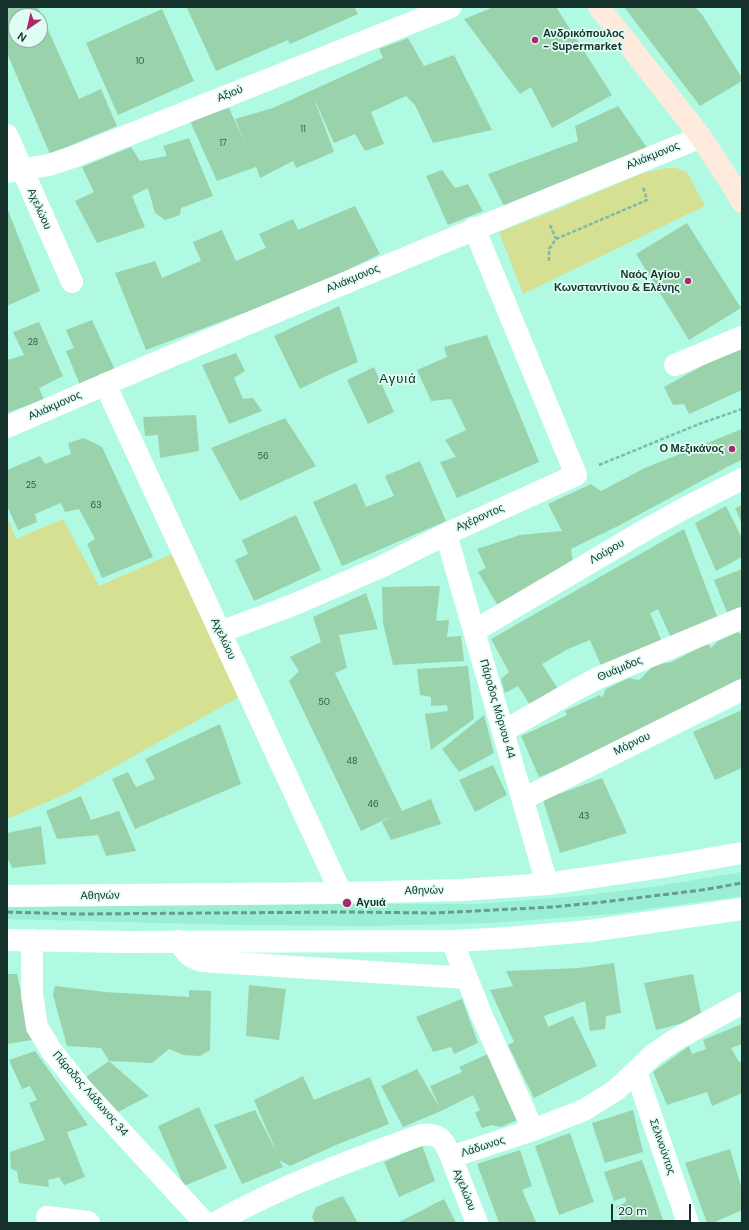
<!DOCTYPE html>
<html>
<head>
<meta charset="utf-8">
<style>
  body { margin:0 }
  #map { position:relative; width:749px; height:1230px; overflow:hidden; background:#b0fae4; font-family:"DM Sans",sans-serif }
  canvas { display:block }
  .frame { position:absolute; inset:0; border:8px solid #14322b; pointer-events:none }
  .north { position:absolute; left:8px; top:8px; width:40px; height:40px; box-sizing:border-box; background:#e0fdf4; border:1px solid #8eaca4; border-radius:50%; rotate:214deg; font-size:11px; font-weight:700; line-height:16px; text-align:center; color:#14322b }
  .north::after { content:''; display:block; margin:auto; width:14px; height:18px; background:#ae276c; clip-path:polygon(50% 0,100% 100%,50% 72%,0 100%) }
  .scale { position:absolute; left:611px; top:1204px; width:80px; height:18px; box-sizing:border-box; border:2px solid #14322b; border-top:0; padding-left:5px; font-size:12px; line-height:14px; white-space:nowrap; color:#14322b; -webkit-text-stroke:3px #e0fdf4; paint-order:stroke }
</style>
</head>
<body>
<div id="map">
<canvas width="749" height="1230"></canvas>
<div class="frame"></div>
<div class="north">N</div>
<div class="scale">20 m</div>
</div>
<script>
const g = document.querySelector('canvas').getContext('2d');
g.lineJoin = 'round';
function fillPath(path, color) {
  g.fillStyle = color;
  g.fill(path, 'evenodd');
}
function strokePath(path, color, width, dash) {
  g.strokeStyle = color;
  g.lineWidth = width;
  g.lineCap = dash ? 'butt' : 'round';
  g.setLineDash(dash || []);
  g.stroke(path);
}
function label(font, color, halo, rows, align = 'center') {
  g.font = font + ' "DM Sans",sans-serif';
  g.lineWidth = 3.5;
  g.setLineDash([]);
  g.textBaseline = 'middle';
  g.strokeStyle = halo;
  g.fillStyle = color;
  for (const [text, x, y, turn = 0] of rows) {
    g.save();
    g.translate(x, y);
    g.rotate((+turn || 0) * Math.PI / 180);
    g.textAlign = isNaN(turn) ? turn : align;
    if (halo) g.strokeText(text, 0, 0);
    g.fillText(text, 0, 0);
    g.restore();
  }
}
fillPath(new Path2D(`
  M 742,872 L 742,896 L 612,914 L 494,923 L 369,926 L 236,925 L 7,919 L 7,903 L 477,904 L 578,896 L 658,886 Z`), '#9beed6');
fillPath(new Path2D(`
  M 668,168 L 676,168 L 687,172 L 705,206 L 523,294 L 499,232 L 546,214 L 638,175 L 648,172 Z
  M 7,517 L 16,539 L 63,519 L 99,586 L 176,552 L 241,696 L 66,794 L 7,819 Z`), '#d6e092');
fillPath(new Path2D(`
  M 7,7 L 38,7 L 79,99 L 101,89 L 117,126 L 50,154 L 7,53 ZM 16,16 L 40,16 L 40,40 L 16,40 Z
  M 189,7 L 354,7 L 358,14 L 290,44 L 288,40 L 216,71 L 187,8 Z
  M 494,7 L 556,7 L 612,95 L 552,128 L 531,87 L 520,94 L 464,19 Z
  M 624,7 L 695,7 L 703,16 L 742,78 L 742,81 L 700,106 Z
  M 162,9 L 194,81 L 118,115 L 86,43 Z
  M 408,38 L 424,66 L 454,55 L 492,130 L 433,143 L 415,105 L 406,96 L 371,112 L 384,144 L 365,151 L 355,134 L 334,143 L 313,96 L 334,152 L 296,168 L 293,161 L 260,178 L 256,167 L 217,181 L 190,121 L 229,108 L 247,148 L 235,119 L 273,108 L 383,58 L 379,49 Z
  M 618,106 L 648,149 L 505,208 L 488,174 L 578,141 L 575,126 Z
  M 189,138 L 213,196 L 181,208 L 180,215 L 165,220 L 155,213 L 148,188 L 132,196 L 145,227 L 97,243 L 75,201 L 94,192 L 82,167 L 131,147 L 140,161 L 167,156 L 163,146 Z
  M 442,170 L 455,188 L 468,184 L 483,211 L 448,225 L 426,176 Z
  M 355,206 L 380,254 L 323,282 L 257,308 L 146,350 L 115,273 L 155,261 L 162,278 L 201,261 L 193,242 L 222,230 L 236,261 L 266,248 L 259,234 L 293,219 L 298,230 Z
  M 7,208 L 40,291 L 7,306 Z
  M 687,223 L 741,308 L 689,340 L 636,254 Z
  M 339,306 L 358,362 L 326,376 L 300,389 L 274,336 L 304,322 Z
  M 92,320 L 115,370 L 80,385 L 66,351 L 74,348 L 66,330 Z
  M 39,322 L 63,376 L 39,388 L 44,399 L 7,413 L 7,360 L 24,355 L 13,332 Z
  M 487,335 L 539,462 L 457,498 L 440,462 L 456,457 L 445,440 L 466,430 L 451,399 L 431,401 L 417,370 L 447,357 L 444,347 Z
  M 742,344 L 742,390 L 689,414 L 684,404 L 673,405 L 664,387 Z
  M 236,353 L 245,371 L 234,378 L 243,399 L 253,398 L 262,411 L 229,424 L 202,365 Z
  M 374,367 L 394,412 L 368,424 L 347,380 Z
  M 196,415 L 199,451 L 160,458 L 158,435 L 145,436 L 143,417 Z
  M 285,418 L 316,466 L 240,501 L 211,448 Z
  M 742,429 L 742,460 L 729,466 L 618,526 L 571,549 L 573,564 L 498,606 L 478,572 L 486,568 L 477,549 L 520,535 L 562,531 L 548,504 L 591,484 L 601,491 L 645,468 Z
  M 84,438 L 102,447 L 153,557 L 102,578 L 87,544 L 95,539 L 79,509 L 65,512 L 61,503 L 35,514 L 37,522 L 18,530 L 7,506 L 7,470 L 40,456 L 45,464 L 71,454 L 68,443 Z
  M 420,461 L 446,521 L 342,566 L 313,502 L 356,483 L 366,507 L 394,496 L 385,476 Z
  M 742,505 L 742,524 L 735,508 Z
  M 726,506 L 742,538 L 742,557 L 716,571 L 695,523 Z
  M 296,515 L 321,570 L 254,601 L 235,560 L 248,554 L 242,540 Z
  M 684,529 L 718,619 L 672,640 L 658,609 L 650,613 L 663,644 L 603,670 L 590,640 L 568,649 L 542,664 L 558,689 L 530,705 L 518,686 L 505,693 L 501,679 L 509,672 L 491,639 Z
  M 742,569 L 742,609 L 728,615 L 714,580 Z
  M 440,586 L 436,621 L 449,620 L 447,637 L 461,636 L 464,661 L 393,665 L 383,623 L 382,587 Z
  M 366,593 L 378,629 L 339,635 L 347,668 L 335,673 L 402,811 L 431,799 L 441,824 L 391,840 L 382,822 L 392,816 L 361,831 L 289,681 L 299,671 L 290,657 L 321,642 L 313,617 Z
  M 738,632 L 742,635 L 742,684 L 622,744 L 539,777 L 521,736 L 567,715 L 565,711 L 600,695 L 602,698 L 606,689 L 629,678 L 639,680 L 652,667 L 659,664 L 672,662 L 708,643 L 711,648 L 718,641 Z
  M 468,666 L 474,719 L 431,750 L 425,714 L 448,711 L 447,705 L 431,706 L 431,697 L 420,695 L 417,669 Z
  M 742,710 L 742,768 L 715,780 L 693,732 Z
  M 484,715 L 494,753 L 459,772 L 442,749 Z
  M 220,724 L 241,784 L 135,829 L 112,779 L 128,772 L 136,787 L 155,779 L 145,759 Z
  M 493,765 L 507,795 L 475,812 L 459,780 Z
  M 602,778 L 627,833 L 560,853 L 543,800 Z
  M 81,796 L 91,820 L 119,811 L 136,851 L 106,856 L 98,835 L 57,839 L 46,811 Z
  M 41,826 L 46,864 L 12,868 L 7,857 L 7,833 Z
  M 614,963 L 621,1013 L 606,1016 L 605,1029 L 590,1031 L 585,1001 L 544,1016 L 548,1027 L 573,1016 L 597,1066 L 534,1098 L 508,1045 L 514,1042 L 490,990 L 513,986 L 506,971 L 579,968 Z
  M 7,974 L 17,974 L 32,1040 L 7,1044 Z
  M 693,974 L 702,1018 L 656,1030 L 644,983 Z
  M 249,985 L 286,989 L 279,1040 L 246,1036 Z
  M 55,986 L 105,992 L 189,997 L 189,990 L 211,991 L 210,1050 L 200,1056 L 184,1055 L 169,1049 L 152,1063 L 109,1061 L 101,1048 L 67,1046 L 53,995 Z
  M 462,999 L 478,1043 L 454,1054 L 451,1047 L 433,1052 L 416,1017 Z
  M 742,1024 L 742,1044 L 731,1048 L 739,1062 L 742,1061 L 742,1093 L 712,1106 L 707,1092 L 667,1105 L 653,1072 L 689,1046 L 692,1054 L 706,1049 L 703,1040 Z
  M 35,1051 L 88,1125 L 67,1132 L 85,1177 L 64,1185 L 59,1177 L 48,1180 L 49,1187 L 19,1183 L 17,1171 L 11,1169 L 10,1152 L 45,1140 L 29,1103 L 37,1100 L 30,1086 L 22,1089 L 9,1060 Z
  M 492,1052 L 523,1118 L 500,1127 L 492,1125 L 482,1128 L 475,1113 L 480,1110 L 473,1095 L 441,1111 L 403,1127 L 381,1086 L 417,1069 L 440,1108 L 430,1086 L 462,1072 L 459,1067 Z
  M 109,1061 L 149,1096 L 116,1113 L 86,1077 Z
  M 303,1076 L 314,1100 L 370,1077 L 389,1124 L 336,1145 L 290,1166 L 279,1160 L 283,1167 L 242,1184 L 214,1125 L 255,1110 L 277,1153 L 254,1100 Z
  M 199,1107 L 227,1168 L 184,1186 L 158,1126 Z
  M 633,1110 L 643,1152 L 605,1163 L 592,1123 Z
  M 570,1133 L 594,1202 L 559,1215 L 535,1146 Z
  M 422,1145 L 435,1181 L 399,1197 L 384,1162 Z
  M 730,1149 L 742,1189 L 742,1210 L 713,1223 L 707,1223 L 685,1163 Z
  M 520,1150 L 532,1186 L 522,1190 L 536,1222 L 533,1223 L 499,1223 L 477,1164 Z
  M 642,1160 L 652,1188 L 664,1223 L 622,1223 L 616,1207 L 626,1202 L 625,1197 L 614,1201 L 604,1172 Z
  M 343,1196 L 358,1223 L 315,1223 L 312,1217 L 316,1207 Z
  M 444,1199 L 456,1223 L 397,1223 Z`), '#9ad2ac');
strokePath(new Path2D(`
  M 550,225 L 556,239
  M 549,261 L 549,249 L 556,239 L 647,200 L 643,187
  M 599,465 L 699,424 L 742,409`), '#7ebaa9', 2.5, [4, 2]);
strokePath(new Path2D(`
  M 7,135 L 72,282
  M 7,172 L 49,165 L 73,157 L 451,7
  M 675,365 L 742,337
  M 105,384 L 341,893
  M 7,427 C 237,326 469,231 701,137
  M 446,534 L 547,884
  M 474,631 L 647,529 L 683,509 L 742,479
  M 220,632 L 293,605 L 330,589 L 383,566 L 446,534 L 576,475 L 474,228
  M 504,731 L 577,689 L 598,678 L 742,618
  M 523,799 L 742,690
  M 7,896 L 341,893 L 462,890 L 547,884 L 674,865 L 742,853
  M 32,940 L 32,995 L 37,1027 L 51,1050 L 82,1089 L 205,1223
  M 178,941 C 187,953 188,957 202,961 L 466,978
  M 452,941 L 482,1016 L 533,1130
  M 636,1072 L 688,1223
  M 451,1157 L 477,1223
  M 47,1217 L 88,1222 L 89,1223
  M 215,1223 C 281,1186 351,1160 421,1135 C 440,1132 445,1142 451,1157 L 533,1130 L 584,1110 L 616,1090 L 654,1054 L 675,1040 L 742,1003`), '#fff', 22);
strokePath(new Path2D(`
  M 7,940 L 126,942 L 452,941 L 508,938 L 589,931 L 742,909`), '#fff', 22);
strokePath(new Path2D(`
  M 599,7 L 701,137 L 734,188 L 742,202`), '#feebde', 22);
strokePath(new Path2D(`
  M 7,912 L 80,914 L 345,912 L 435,913 L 553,907 L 603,902 L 702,890 L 742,883`), '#679c8d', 3, [6, 3]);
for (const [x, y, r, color] of [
  [535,40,4,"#ae276c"],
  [688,281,4,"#ae276c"],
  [732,449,4,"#ae276c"],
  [347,903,5,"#ae276c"]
]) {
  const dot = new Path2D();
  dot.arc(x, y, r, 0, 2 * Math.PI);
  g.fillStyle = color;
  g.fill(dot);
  strokePath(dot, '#e0fdf4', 1.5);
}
label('9px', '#365a4b', null, [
  ["10",140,62],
  ["11",303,130],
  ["17",223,144],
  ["28",33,343],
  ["56",263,457],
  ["25",31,486],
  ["63",96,506],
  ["50",324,703],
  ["48",352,762],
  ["46",373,805],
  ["43",584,817]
]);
label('bold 11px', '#14322b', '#e0fdf4', [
  ["Ανδρικόπουλος",543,34],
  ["- Supermarket",543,47],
  ["Ναός Αγίου",680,275,"right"],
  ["Κωνσταντίνου & Ελένης",680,288,"right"],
  ["Ο Μεξικάνος",724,449,"right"],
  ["Αγυιά",356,903]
], 'left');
label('11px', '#14322b', '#e0fdf4', [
  ["Αξιού",230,94,-22],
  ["Αλιάκμονος",653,156,-22],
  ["Αχελώου",39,209,66],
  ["Αλιάκμονος",353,279,-23],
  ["Αλιάκμονος",55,406,-24],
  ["Αχέροντος",480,518,-24],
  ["Λούρου",607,552,-30],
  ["Αχελώου",223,639,65],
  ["Θυάμιδος",620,669,-23],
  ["Πάροδος Μόρνου 44",497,709,74],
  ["Μόρνου",632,744,-26],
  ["Αθηνών",424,891,-1],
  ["Αθηνών",100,896,-1],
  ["Πάροδος Λάδωνος 34",90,1094,49],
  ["Λάδωνος",483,1147,-18],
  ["Σελινούντος",662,1147,71],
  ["Αχελώου",464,1190,68]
]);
g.letterSpacing = '1px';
label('13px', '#073027', '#e0fdf4', [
  ["Αγυιά",398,380]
]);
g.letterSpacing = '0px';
</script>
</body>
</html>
